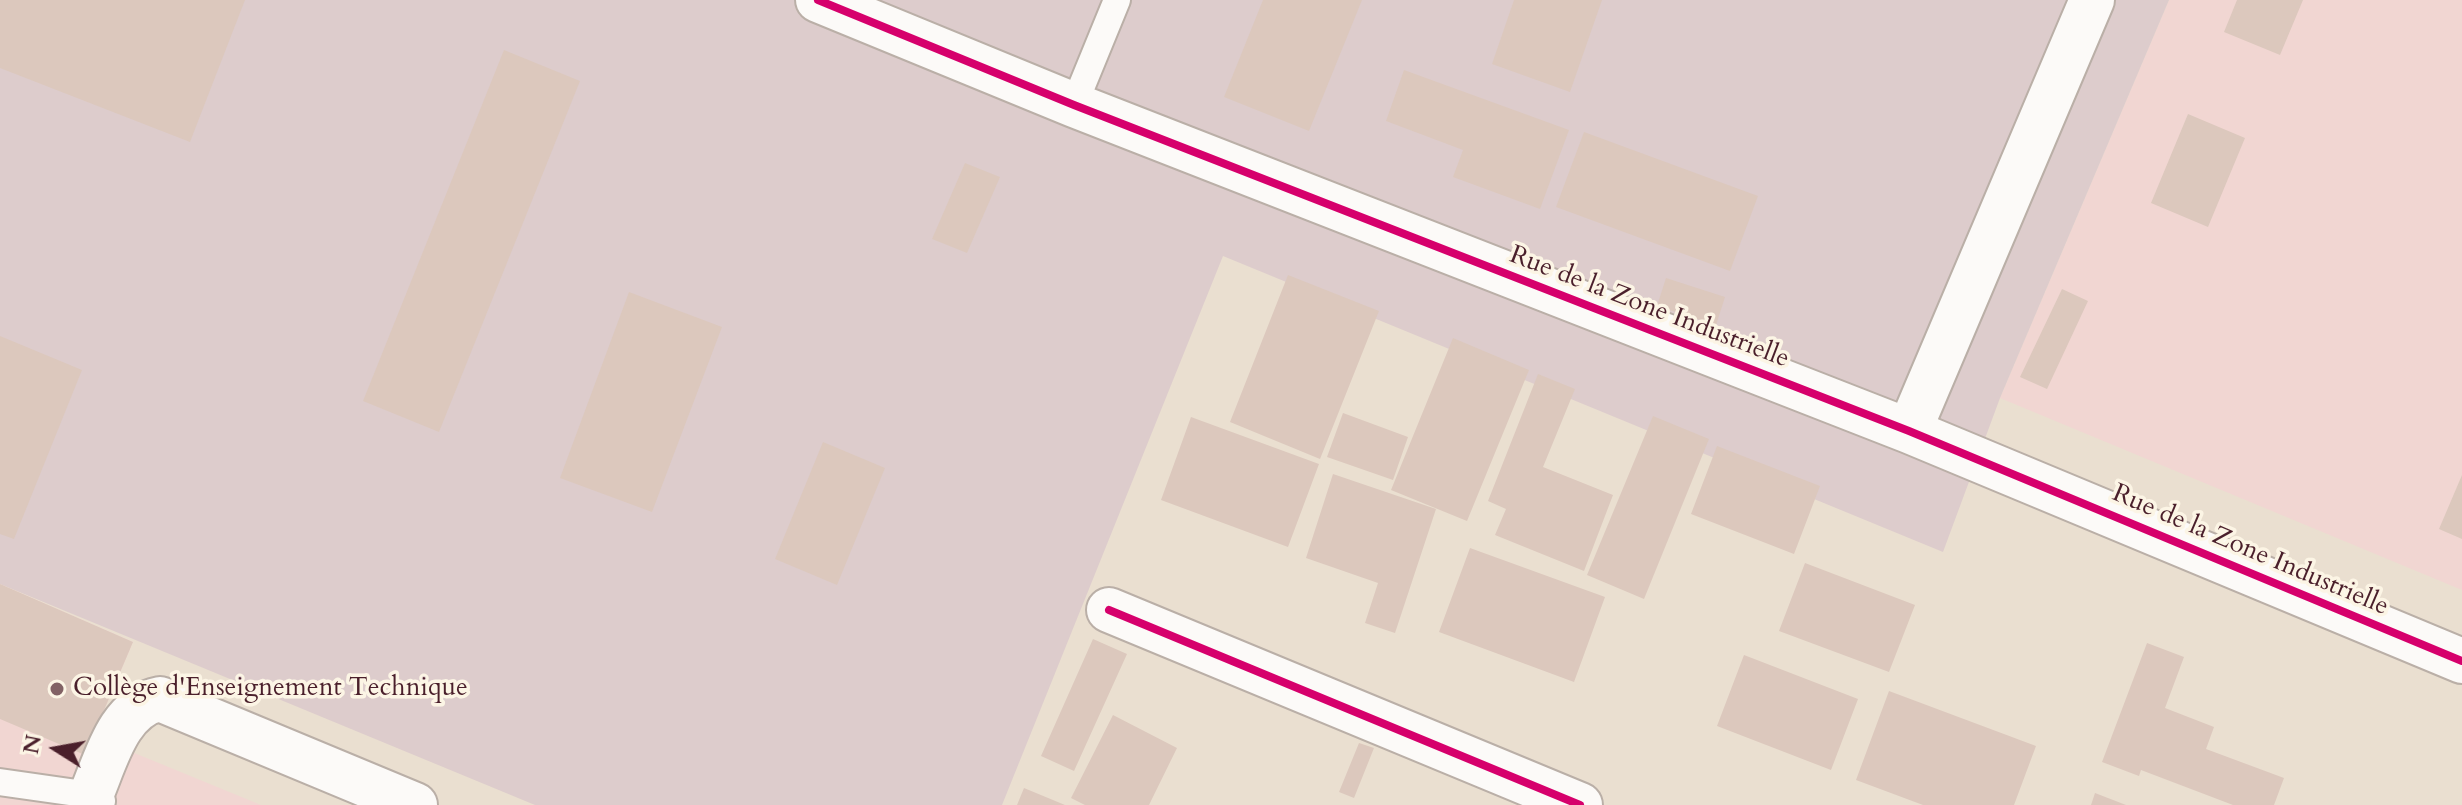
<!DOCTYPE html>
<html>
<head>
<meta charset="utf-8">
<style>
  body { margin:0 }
  #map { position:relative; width:2462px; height:805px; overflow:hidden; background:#eadfd0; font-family:Cardo,serif }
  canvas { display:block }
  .north { position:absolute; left:16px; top:709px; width:80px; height:80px; -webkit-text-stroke:6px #fcf5e5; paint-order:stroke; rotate:281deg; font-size:22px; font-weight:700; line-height:32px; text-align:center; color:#4a1f2b }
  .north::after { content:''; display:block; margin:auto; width:28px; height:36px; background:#4a1f2b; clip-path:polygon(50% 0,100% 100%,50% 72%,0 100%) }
</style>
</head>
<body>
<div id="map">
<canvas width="2462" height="805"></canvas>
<div class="north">N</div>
</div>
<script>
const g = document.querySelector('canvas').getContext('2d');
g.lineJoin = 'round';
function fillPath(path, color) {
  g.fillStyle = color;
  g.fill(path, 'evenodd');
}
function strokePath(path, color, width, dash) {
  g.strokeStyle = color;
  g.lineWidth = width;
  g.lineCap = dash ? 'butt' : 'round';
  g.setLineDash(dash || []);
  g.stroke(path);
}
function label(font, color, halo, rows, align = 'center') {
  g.font = font + ' Cardo,serif';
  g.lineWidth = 7;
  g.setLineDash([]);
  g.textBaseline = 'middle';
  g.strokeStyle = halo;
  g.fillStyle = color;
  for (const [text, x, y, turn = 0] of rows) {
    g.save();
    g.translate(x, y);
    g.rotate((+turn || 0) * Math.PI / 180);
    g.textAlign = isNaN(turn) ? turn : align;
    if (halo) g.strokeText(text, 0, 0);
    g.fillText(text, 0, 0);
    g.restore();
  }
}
fillPath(new Path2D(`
  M 2169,0 L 2462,0 L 2462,590 L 2000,398 Z
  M 0,584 L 133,642 L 93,736 L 261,805 L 0,805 Z`), '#f1d6d2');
fillPath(new Path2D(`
  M 0,0 L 2169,0 L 2000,398 L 1943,552 L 1223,256 L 1002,805 L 535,805 L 0,584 Z`), '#dcc');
fillPath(new Path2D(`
  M 0,0 L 245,0 L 190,142 L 0,68 Z
  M 1263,0 L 1362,0 L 1309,131 L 1224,97 Z
  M 1514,0 L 1602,0 L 1570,92 L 1492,64 Z
  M 2237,0 L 2303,0 L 2280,55 L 2224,32 Z
  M 504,50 L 580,81 L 439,432 L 363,401 Z
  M 1404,70 L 1569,130 L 1540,209 L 1453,177 L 1463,150 L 1386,121 Z
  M 2188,114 L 2245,138 L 2208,227 L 2151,203 Z
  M 1584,132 L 1758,196 L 1730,271 L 1556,207 Z
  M 965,163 L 1000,177 L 967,253 L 932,239 Z
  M 1288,275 L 1379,311 L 1320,459 L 1230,422 Z
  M 1666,278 L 1725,297 L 1716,325 L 1657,306 Z
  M 2062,289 L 2088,301 L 2047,389 L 2020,377 Z
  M 629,292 L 722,327 L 652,512 L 560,478 Z
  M 0,336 L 82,370 L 14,539 L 0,534 Z
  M 1453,338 L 1529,370 L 1467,521 L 1391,490 Z
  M 1538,374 L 1575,389 L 1543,467 L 1613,495 L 1584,571 L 1495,535 L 1506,509 L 1488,501 Z
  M 1343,413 L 1408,437 L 1393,480 L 1327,457 Z
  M 1653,416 L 1709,439 L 1644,599 L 1587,575 Z
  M 1191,417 L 1319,464 L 1288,547 L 1161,500 Z
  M 823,442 L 885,468 L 837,585 L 775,559 Z
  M 1717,446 L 1820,486 L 1794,554 L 1691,514 Z
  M 1333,474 L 1436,509 L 1395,633 L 1365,623 L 1378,583 L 1306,558 Z
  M 2462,475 L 2462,539 L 2439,529 Z
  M 1470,548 L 1605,597 L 1574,682 L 1439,632 Z
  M 1805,563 L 1915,605 L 1889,672 L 1779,631 Z
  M 0,584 L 133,642 L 85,755 L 0,719 Z
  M 1093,639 L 1127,654 L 1074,771 L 1041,756 Z
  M 2147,643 L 2184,657 L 2165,708 L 2214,727 L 2206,749 L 2284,778 L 2274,805 L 2233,805 L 2141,770 L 2139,776 L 2102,762 Z
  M 1744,655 L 1858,699 L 1831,770 L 1717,726 Z
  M 1889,691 L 2036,746 L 2014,805 L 1923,805 L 1856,780 Z
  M 1113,715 L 1177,748 L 1149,805 L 1085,805 L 1071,798 Z
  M 1359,743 L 1374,748 L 1354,798 L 1339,792 Z
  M 1024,788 L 1065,805 L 1017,805 Z
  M 2095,793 L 2126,805 L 2091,805 Z`), '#dcc8bd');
const lane = new Path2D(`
  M 1074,105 L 1117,0
  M 0,782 L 91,795 L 102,801`);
const street = new Path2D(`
  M 818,0 L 1074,105 L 1909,431 L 2462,661
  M 1909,431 L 2092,0
  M 1109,610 L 1580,805
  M 91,795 C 106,760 118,707 160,699 L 415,805`);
strokePath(lane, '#baafa7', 30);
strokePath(street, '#baafa7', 48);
strokePath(lane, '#fcfaf8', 26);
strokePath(street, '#fcfaf8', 44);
strokePath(new Path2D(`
  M 818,0 L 1074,105 L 1909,431 L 2462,661
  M 1109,610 L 1580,805`), '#d6006c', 8);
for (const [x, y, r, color] of [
  [57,689,8,"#826265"]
]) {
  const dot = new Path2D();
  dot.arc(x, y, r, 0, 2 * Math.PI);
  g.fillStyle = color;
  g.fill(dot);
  strokePath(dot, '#fcf5e5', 3);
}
label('26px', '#4a1f2b', '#fcf5e5', [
  ["Rue de la Zone Industrielle",1649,308,21],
  ["Rue de la Zone Industrielle",2250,551,23]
]);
label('26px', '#4a1f2b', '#fcf5e5', [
  ["Collège d'Enseignement Technique",73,689]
], 'left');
</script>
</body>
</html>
